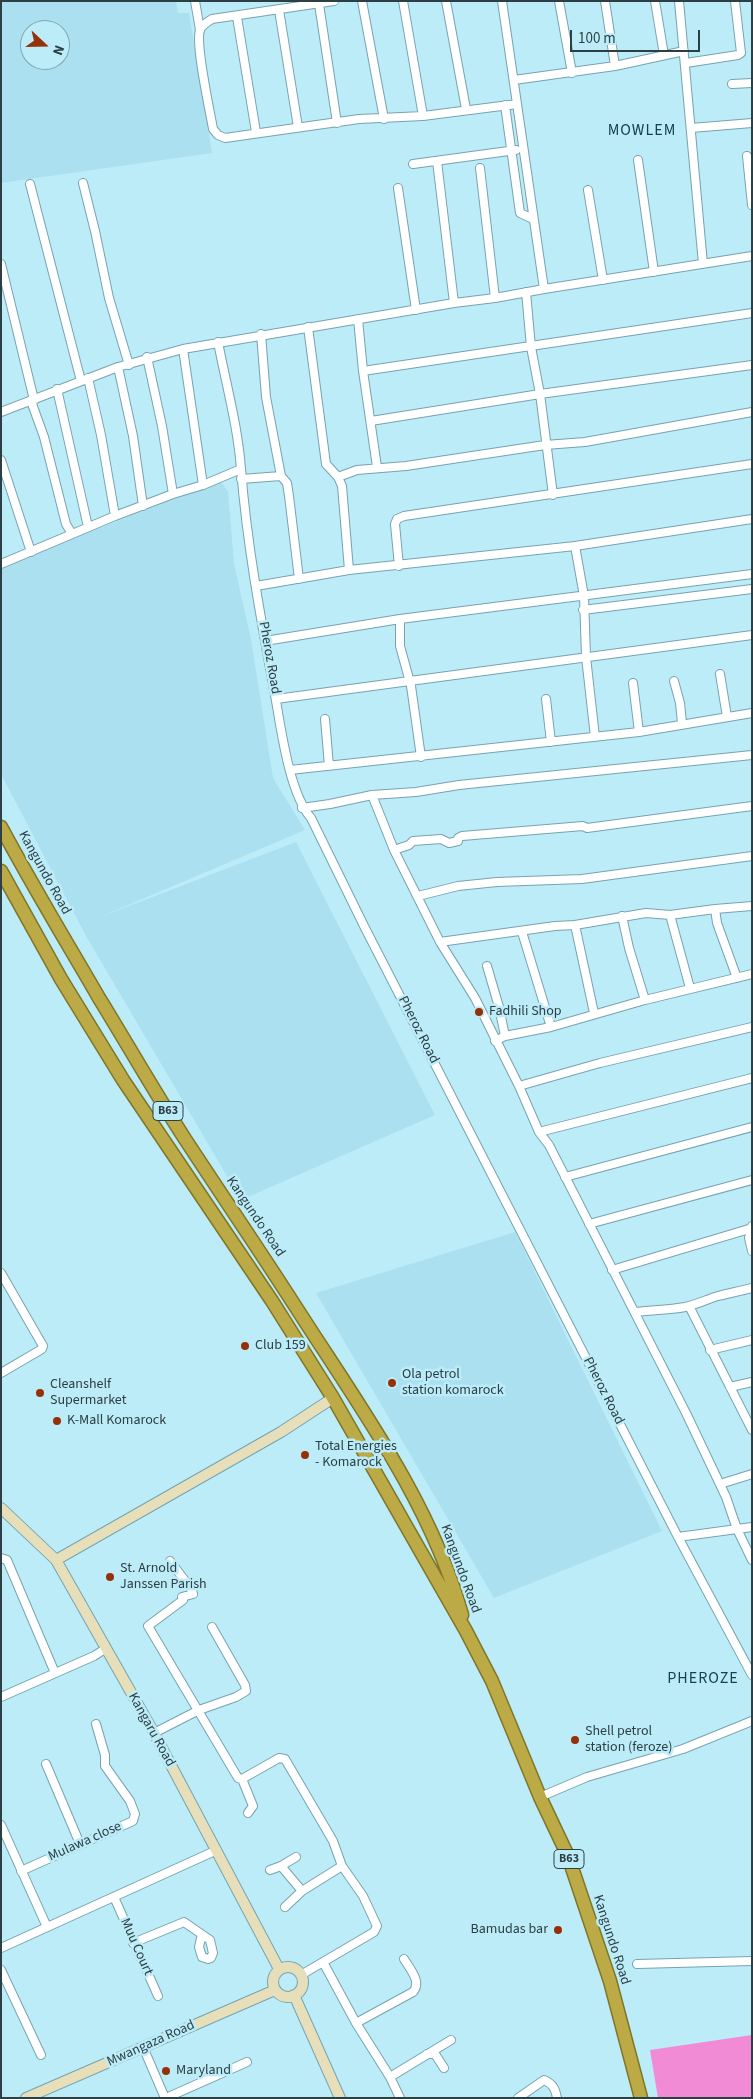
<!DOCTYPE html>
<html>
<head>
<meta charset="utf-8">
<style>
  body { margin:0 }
  #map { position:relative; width:753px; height:2099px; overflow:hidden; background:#bdecf9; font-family:"Source Sans 3",sans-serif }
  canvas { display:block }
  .frame { position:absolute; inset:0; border:2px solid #2c3f44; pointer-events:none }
  .north { position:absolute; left:20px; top:20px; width:50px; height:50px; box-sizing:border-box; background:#bdecf9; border:1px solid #83a7b1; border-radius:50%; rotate:111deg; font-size:14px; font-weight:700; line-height:20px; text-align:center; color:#2c3f44 }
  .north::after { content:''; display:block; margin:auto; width:18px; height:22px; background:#963009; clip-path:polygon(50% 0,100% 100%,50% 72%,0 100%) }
  .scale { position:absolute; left:570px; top:30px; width:130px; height:22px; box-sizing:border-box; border:2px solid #2c3f44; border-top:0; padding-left:6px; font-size:15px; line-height:18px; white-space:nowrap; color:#2c3f44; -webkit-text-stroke:4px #bdecf9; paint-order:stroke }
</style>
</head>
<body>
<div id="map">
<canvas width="753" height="2099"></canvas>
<div class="frame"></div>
<div class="north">N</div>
<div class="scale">100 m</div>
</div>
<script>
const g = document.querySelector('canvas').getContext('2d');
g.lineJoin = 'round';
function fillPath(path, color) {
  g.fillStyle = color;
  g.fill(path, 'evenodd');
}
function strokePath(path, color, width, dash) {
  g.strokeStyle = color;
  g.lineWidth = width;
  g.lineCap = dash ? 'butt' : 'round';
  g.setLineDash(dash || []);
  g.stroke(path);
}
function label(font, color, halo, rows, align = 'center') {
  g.font = font + ' "Source Sans 3",sans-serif';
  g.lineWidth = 5;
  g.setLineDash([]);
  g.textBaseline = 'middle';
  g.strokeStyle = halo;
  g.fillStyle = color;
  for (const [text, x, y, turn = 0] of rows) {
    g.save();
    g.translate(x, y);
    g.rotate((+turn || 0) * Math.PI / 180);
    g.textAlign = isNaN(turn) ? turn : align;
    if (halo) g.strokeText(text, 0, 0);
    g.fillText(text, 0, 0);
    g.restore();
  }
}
fillPath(new Path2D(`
  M 1,1 L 176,1 L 178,13 L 189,13 L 212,153 L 1,183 ZM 30,30 L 60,30 L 60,60 L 30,60 Z
  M 220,481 L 228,491 L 234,564 L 251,639 L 273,778 L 305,830 L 100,917 L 296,842 L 435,1115 L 241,1200 L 86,936 L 1,774 L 1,567 Z
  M 515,1232 L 662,1531 L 494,1598 L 316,1293 Z`), '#aae0f0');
fillPath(new Path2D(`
  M 752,2035 L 752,2098 L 658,2098 L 650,2050 Z`), '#f18bd5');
const minor = new Path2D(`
  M 195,1 L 200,30
  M 334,1 L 212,19 C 207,22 202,25 200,30 C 195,44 210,111 213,129 L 218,135 L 225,138 L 359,119 L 423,116 L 517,104
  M 362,1 L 384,119
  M 403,1 L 423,116
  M 446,1 L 466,109
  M 502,1 L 544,289
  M 559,1 L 572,73
  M 605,1 L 615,66
  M 655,1 L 664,55
  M 679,1 L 703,264
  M 319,4 L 337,123
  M 279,10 L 298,127
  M 237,17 L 256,132
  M 686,63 L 738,55 L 741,53 L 735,1
  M 514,80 L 615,66 L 684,51
  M 732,84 L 752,83
  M 505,105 L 520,213 L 533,219
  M 691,128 L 752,123
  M 747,156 L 752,205
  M 638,160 L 654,272
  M 437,161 L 454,303
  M 413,164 L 516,150
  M 480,168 L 495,298
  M 83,183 L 95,231 L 109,298 L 129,365
  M 30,184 L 81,381
  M 398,188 L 416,310
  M 588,190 L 603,280
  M 1,264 L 34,400
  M 526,292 L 531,347 L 540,394 L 553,495
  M 358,319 L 363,371 L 377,467
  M 308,327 L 326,464 L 338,477 L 342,486 L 349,570
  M 261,334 L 266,397 L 281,476 L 287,483 L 289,496 L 299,579
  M 218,342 C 226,384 238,427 241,469 C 247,545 261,620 275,695 C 281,728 289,793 311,818 L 365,928 L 678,1537 L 752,1675
  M 183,349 L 203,485
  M 147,357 L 162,426 L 173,494
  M 118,367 L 133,436 L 143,506
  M 363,371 L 752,313
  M 88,378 L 101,435 L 115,516
  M 57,389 L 88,527
  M 31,401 L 44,437 L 66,524 L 72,534
  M 1,412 L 118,367 L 183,349 L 454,303 L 495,298 L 544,289 L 752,256
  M 371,421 L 540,394 L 752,365
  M 1,460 L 31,552
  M 338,477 L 357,470 L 406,466 L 545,445 L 585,442 L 752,412
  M 241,479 L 281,476
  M 575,546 L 584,596 L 586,657 L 595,737
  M 1,564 L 115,516 L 173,494 L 203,485 L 241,469
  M 399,566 L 395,524 L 397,519 L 404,516 L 752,464
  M 256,586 L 349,570 L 575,546 L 752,519
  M 583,610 L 752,589
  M 400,619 L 400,646 L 411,686 L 421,757
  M 265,641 L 400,619 L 752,574
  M 720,674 L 727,717
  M 674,681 L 680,703 L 682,723
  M 633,683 L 639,732
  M 276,699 L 752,635
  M 546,699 L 551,742
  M 325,719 L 329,766
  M 290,770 L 639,732 L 752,713
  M 372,795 L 394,850 L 440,942 L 475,998 L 519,1086 L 539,1132 L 549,1145 L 686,1413 L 726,1497 L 737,1529 L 752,1560
  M 302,808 L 330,804 L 372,795 L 416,792 L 459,785 L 752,755
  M 394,850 L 409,845 L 413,841 L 441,839 L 449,843 L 458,841 L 458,838 L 462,836 L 583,826 L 587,828 L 752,806
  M 418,896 L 458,886 L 497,882 L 582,879 L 752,856
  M 670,915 L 715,909
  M 622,916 L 629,948 L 645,1000
  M 575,925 L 594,1013
  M 522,932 L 551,1027
  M 440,942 L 555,926 L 575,925 L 646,913 L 670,915 L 690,988
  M 487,966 L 499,1007 L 505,1036
  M 737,978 L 717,923 L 715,909 L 752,906
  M 495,1041 L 505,1036 L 551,1027 L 645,1000 L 752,974
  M 519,1086 L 600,1063 L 752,1027
  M 539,1132 L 752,1078
  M 565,1177 L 752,1127
  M 589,1224 L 752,1180
  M 752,1226 L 749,1238 L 752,1251
  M 612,1270 L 752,1228
  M 1,1273 L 43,1346 L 42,1349 L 1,1373
  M 689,1306 L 752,1430
  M 635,1312 C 651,1310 669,1310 685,1307 C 699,1304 707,1299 718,1296 C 730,1293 740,1291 752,1288
  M 710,1350 L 752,1340
  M 730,1387 L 752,1382
  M 720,1484 L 752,1474
  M 678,1537 L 752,1527
  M 1,1558 L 7,1560 L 55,1673
  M 170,1561 L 192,1590 L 193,1594 L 182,1597 L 183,1600 L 148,1626 L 238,1778 L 242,1779 L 279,1758 L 285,1759 L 333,1841 L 342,1866 L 363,1896 L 377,1926 L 374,1932 L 301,1975
  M 1,1697 L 94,1656 L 105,1649
  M 154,1733 L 199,1710 L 236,1697 L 246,1691 L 245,1685 L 212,1627
  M 46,1764 L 80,1844
  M 242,1779 L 253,1806 L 248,1813
  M 540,1797 L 587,1777 L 683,1749 L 752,1721
  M 1,1825 L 47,1927
  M 281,1866 L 296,1857
  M 270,1870 L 281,1866 L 302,1891
  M 21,1871 L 133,1821 L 135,1814 L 130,1801 L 105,1766 L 105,1755 L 96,1724
  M 114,1897 L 158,1996
  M 285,1907 L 302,1891 L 342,1866
  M 133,1943 L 184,1922 L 210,1940 L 213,1953 L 211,1958 L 208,1959 L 202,1957 L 199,1947 L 201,1938 L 203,1936
  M 1,1948 L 217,1850
  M 323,1962 L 356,2023 L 390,2077 L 400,2098
  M 637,1964 L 752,1961
  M 1,1970 L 41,2055
  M 356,2023 L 413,1992 C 422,1982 410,1969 404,1959
  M 143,2047 L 165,2098
  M 427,2054 L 435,2054 L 444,2068
  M 390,2077 L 451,2040
  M 166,2098 L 247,2062
  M 518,2098 L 544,2080 C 553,2084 555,2088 557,2098`);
const secondary = new Path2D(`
  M 1,1508 L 56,1560 L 154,1733 L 279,1969
  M 56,1560 L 281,1432 L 333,1398
  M273 1982a15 15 0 1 1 30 0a15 15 0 1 1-30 0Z
  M 294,1995 L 340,2098
  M 26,2098 L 275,1990`);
const trunk = new Path2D(`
  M 1,827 C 32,885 66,941 99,998 C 128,1045 155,1093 185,1139 C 223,1197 262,1254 299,1312 C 360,1407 432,1505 462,1615
  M 1,871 L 61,979 L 123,1080 L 272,1301 L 333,1398 L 466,1631 L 492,1681 L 540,1797 L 568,1856 L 610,1981 L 641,2098`);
strokePath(minor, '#76a3af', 10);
strokePath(secondary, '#76a3af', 12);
strokePath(trunk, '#7f7628', 15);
strokePath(minor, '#fff', 8);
strokePath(secondary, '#e6dfba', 10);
strokePath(trunk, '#bcaa47', 12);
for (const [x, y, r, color] of [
  [479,1012,5,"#963009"],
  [245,1346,5,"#963009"],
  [392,1383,5,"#963009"],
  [40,1393,5,"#963009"],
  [57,1421,5,"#963009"],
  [305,1455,5,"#963009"],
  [110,1577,5,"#963009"],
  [575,1740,5,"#963009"],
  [558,1930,5,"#963009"],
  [166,2071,5,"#963009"]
]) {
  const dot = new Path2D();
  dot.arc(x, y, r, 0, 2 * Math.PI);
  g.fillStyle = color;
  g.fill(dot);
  strokePath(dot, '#bdecf9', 2);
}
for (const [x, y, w] of [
  [168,1111,30],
  [569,1859,30]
]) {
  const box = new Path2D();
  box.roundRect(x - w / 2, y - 9.5, w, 19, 4);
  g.fillStyle = '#bdecf9';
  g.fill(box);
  strokePath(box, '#2c3f44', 1);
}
label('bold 12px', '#2c3f44', null, [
  ["B63",168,1111],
  ["B63",569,1859]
]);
label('14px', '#2c3f44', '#bdecf9', [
  ["Pheroz Road",269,658,80],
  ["Kangundo Road",44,873,61],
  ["Pheroz Road",418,1030,63],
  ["Kangundo Road",255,1217,56],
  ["Pheroz Road",603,1391,63],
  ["Kangundo Road",460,1569,70],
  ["Kangaru Road",151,1730,61],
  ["Mulawa close",85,1842,-24],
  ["Kangundo Road",611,1940,72],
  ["Muu Court",136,1947,66],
  ["Mwangaza Road",151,2044,-24]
]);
label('14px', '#2c3f44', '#bdecf9', [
  ["Fadhili Shop",489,1012],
  ["Club 159",255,1346],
  ["Ola petrol",402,1375],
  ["station komarock",402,1391],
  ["Cleanshelf",50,1385],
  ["Supermarket",50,1401],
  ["K-Mall Komarock",67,1421],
  ["Total Energies",315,1447],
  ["- Komarock",315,1463],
  ["St. Arnold",120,1569],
  ["Janssen Parish",120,1585],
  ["Shell petrol",585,1732],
  ["station (feroze)",585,1748],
  ["Bamudas bar",548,1930,"right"],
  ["Maryland",176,2071]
], 'left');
g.letterSpacing = '1px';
label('16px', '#16424d', '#bdecf9', [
  ["MOWLEM",642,131],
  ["PHEROZE",703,1679]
]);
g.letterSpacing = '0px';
</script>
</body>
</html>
